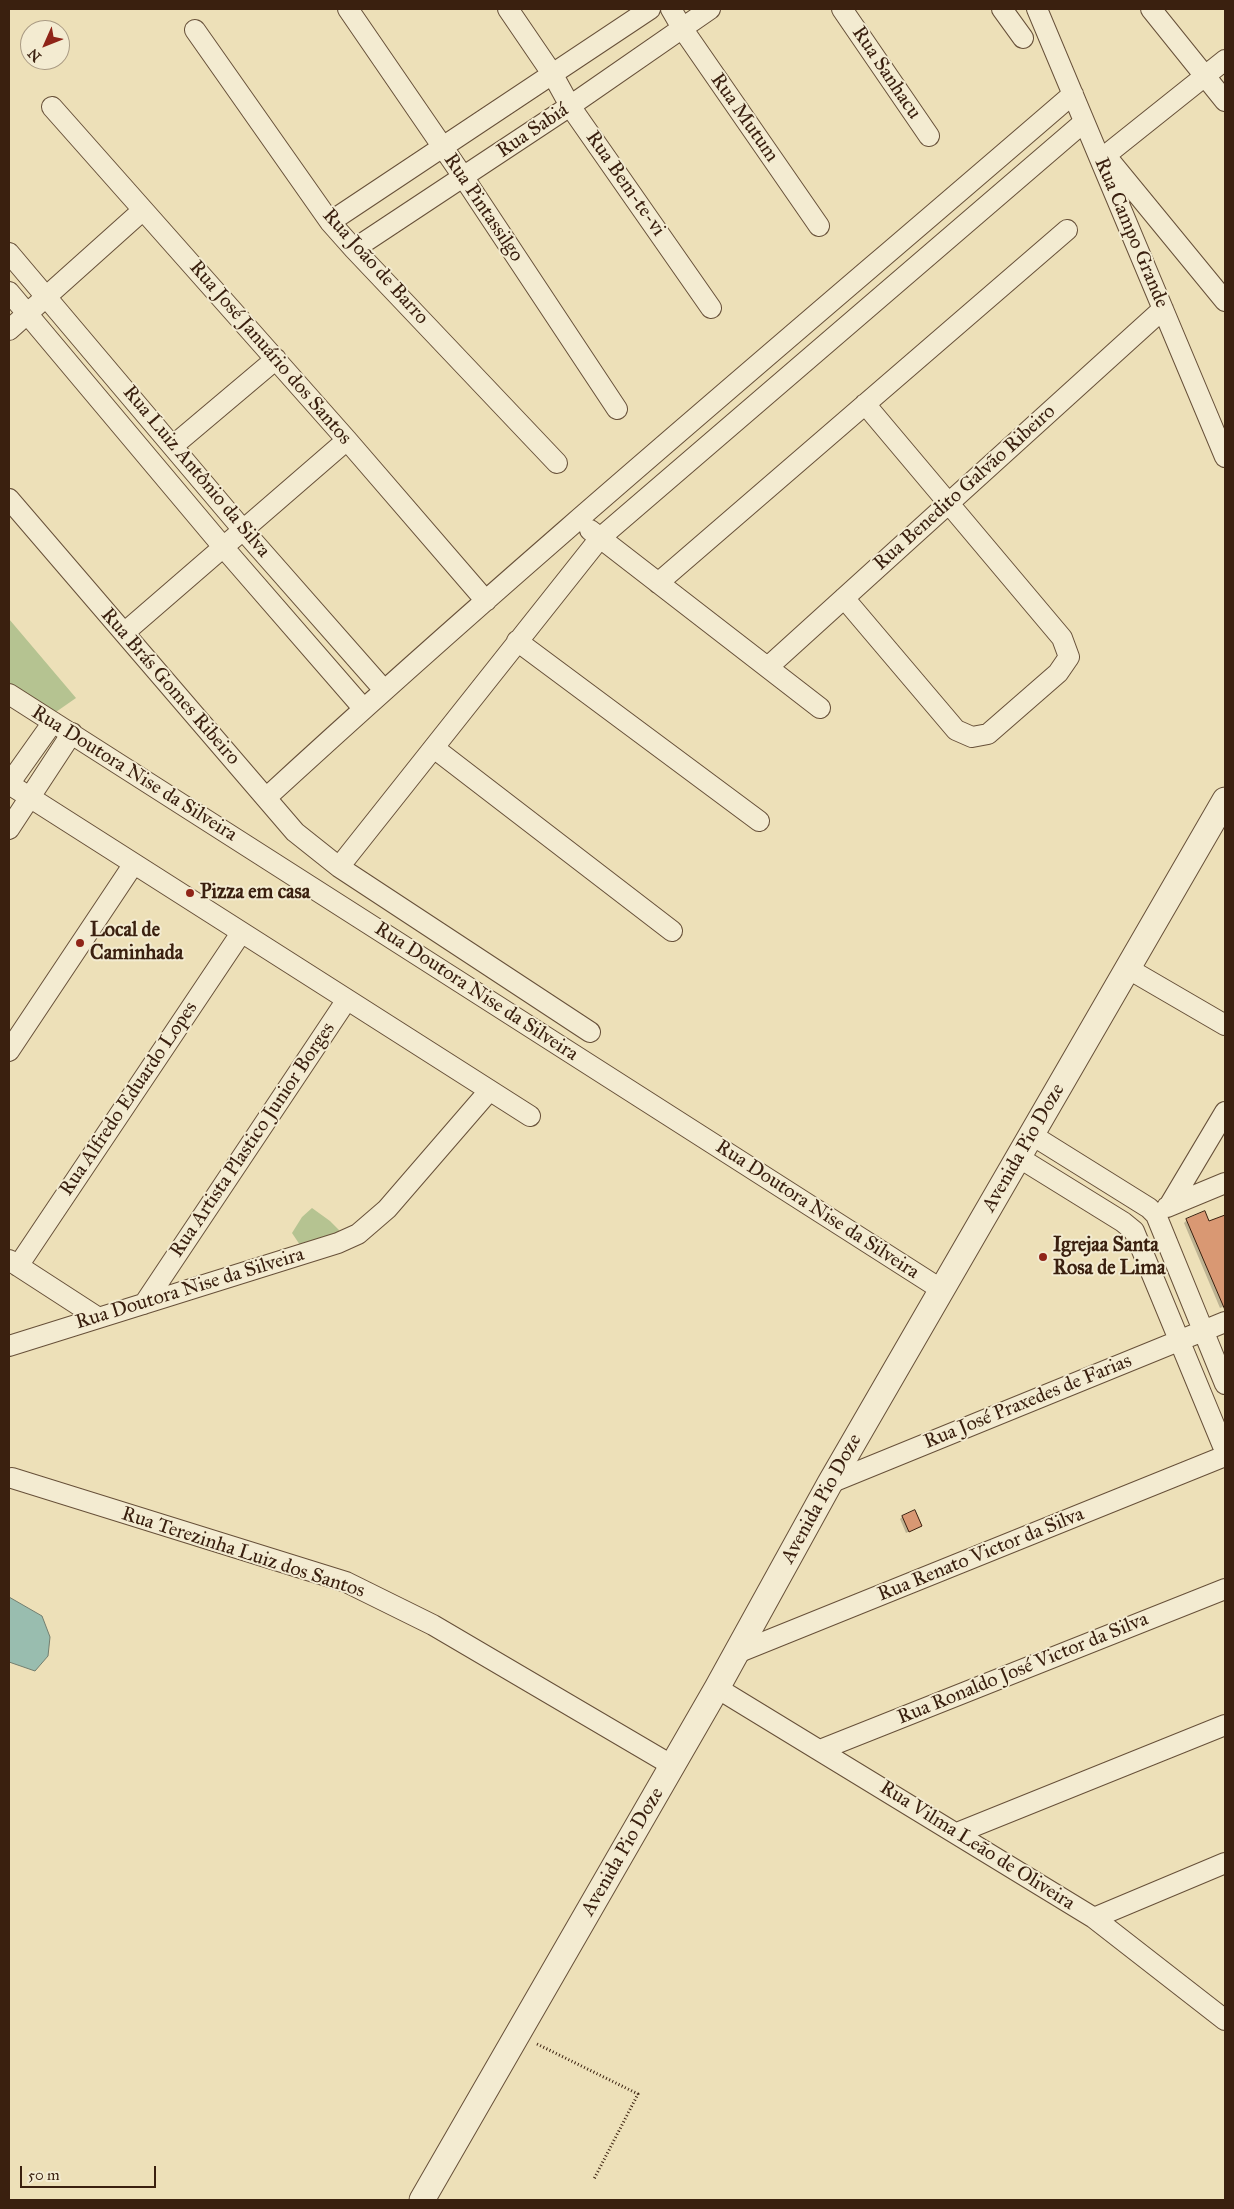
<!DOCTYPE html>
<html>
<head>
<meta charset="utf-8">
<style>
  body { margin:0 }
  #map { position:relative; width:1234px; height:2209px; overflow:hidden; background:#ede0b8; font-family:"IM FELL Great Primer",serif }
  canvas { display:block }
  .frame { position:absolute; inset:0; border:10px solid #3a200f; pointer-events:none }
  .north { position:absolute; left:20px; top:20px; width:50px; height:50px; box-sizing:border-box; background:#f3ebd1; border:1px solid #a99a83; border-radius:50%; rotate:226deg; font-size:14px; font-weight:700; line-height:20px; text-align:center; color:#3a200f }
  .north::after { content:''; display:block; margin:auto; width:18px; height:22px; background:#8f2418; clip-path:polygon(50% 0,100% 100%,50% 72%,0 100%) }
  .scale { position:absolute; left:20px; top:2166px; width:136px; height:22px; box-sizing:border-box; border:2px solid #3a200f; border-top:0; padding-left:6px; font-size:15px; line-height:18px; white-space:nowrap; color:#3a200f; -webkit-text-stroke:4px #f3ebd1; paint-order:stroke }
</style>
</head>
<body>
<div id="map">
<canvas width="1234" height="2209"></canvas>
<div class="frame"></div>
<div class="north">N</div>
<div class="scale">50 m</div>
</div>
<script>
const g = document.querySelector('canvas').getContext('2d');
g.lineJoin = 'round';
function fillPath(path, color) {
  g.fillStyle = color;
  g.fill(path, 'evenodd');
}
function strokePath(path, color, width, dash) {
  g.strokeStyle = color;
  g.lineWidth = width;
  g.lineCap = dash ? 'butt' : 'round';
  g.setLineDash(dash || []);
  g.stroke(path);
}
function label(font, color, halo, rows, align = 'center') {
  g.font = font + ' "IM FELL Great Primer",serif';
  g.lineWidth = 4;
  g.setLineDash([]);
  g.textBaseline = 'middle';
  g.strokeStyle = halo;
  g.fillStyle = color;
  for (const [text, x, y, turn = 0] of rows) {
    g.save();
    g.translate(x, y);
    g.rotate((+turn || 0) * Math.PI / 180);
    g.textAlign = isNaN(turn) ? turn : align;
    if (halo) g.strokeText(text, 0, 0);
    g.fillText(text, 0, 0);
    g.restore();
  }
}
fillPath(new Path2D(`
  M 9,619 L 76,698 L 53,714 L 9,686 Z
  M 312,1208 L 330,1221 L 341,1232 L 300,1245 L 292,1233 L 302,1217 Z`), '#b5c391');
const water = new Path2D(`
  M 9,1597 L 42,1616 L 50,1637 L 48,1656 L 35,1671 L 9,1662 Z`);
fillPath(water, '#99bdaf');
strokePath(water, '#737e6f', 1);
fillPath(new Path2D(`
  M 1225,1216 L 1225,1239 L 1217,1242 L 1225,1263 L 1225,1306 L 1220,1308 L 1184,1223 L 1187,1220 L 1208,1223 Z
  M 902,1517 L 921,1526 L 906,1533 L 900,1519 Z`), '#0003');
const building = new Path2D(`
  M 1205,1211 L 1209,1221 L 1225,1215 L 1225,1310 L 1186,1219 Z
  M 915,1510 L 922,1526 L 909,1532 L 902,1516 Z`);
fillPath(building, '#d99873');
strokePath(building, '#3a200f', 1);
const minor = new Path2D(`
  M 348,9 L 464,178 L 617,409
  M 508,9 L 553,75 L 570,106 L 711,308
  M 671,9 L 682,28 L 819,226
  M 842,9 L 929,136
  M 1002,9 L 1023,38
  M 1037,9 L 1225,457
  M 1151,9 L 1225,101
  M 195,30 L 330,222 L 354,249 L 557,463
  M 52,107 L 347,440 L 486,601
  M 1106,155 L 1225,60
  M 1106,156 L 1225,301
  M 330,222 L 650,9
  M 354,249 L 570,106 L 710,9
  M 9,253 L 244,531 L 384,690
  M 9,292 L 224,548 L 363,708
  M 9,330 L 143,210
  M 174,445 L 276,359
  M 9,499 L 295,832 L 339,867 L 590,1032
  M 590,530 L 820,708
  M 658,583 L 1067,230
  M 844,598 L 956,730 L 972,737 L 988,734 L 1058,673 L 1069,657 L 1062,638 L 865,404
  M 124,633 L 347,440
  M 517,641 L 759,821
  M 768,667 L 1163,309
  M 9,694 L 942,1290
  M 434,748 L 672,931
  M 9,784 L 530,1116
  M 9,784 L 53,722
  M 266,798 C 529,556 803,327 1073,94
  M 9,829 L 72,733
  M 339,867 L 600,538 L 1084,122
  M 1127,968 L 1225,1025
  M 9,1051 L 133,865
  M 1032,1135 L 1149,1208 L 1156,1215 L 1225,1384
  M 1018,1157 L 1123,1222 L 1134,1231 L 1225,1451
  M 1169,1206 L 1225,1112
  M 1167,1207 L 1225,1183
  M 9,1260 L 97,1317
  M 18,1266 L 241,933
  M 144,1304 L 346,1001
  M 9,1346 L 338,1243 L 358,1234 L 387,1209 L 489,1091
  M 12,1478 L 346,1582 L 433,1625 L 673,1766
  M 830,1483 L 1225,1322
  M 737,1653 L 1225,1456
  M 717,1688 L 1094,1918 L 1225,2020
  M 820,1750 L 1225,1589
  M 957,1833 L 1225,1725
  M 1094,1918 L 1225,1863`);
const tertiary = new Path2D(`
  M 422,2200 L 717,1688 L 830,1483 L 1225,800`);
strokePath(minor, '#675039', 22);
strokePath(tertiary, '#675039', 27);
strokePath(new Path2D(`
  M 537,2044 L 638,2094 L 594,2179`), '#3a200f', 3, [1, 2.5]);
strokePath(minor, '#f3ebd1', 20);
strokePath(tertiary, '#f3ebd1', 25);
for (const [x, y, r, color] of [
  [190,893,5,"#8f2418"],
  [80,943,5,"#8f2418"],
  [1043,1257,5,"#8f2418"]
]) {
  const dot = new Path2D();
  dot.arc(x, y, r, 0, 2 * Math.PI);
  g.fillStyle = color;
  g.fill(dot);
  strokePath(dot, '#f3ebd1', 2);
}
label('20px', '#3a200f', '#f3ebd1', [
  ["Rua Sanhacu",886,73,56],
  ["Rua Mutum",744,118,55],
  ["Rua Sabiá",533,131,-34],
  ["Rua Bem-te-vi",625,184,55],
  ["Rua Pintassilgo",483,208,56],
  ["Rua Campo Grande",1131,233,67],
  ["Rua João de Barro",375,267,48],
  ["Rua José Januário dos Santos",270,353,49],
  ["Rua Luiz Antônio da Silva",196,472,50],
  ["Rua Benedito Galvão Ribeiro",965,488,-42],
  ["Rua Brás Gomes Ribeiro",170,687,49],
  ["Rua Doutora Nise da Silveira",134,774,32],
  ["Rua Doutora Nise da Silveira",476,992,33],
  ["Rua Alfredo Eduardo Lopes",129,1099,-56],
  ["Rua Artista Plastico Junior Borges",253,1140,-56],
  ["Avenida Pio Doze",1024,1148,-60],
  ["Rua Doutora Nise da Silveira",817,1210,33],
  ["Rua Doutora Nise da Silveira",190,1289,-17],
  ["Rua José Praxedes de Farias",1028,1402,-22],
  ["Avenida Pio Doze",822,1499,-61],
  ["Rua Terezinha Luiz dos Santos",243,1553,18],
  ["Rua Renato Victor da Silva",981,1555,-22],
  ["Rua Ronaldo José Victor da Silva",1023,1669,-22],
  ["Rua Vilma Leão de Oliveira",977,1846,32],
  ["Avenida Pio Doze",623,1852,-60]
]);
label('bold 20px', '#3a200f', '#f3ebd1', [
  ["Pizza em casa",200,893],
  ["Local de",90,931],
  ["Caminhada",90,954],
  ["Igrejaa Santa",1053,1246],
  ["Rosa de Lima",1053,1269]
], 'left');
</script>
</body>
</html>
